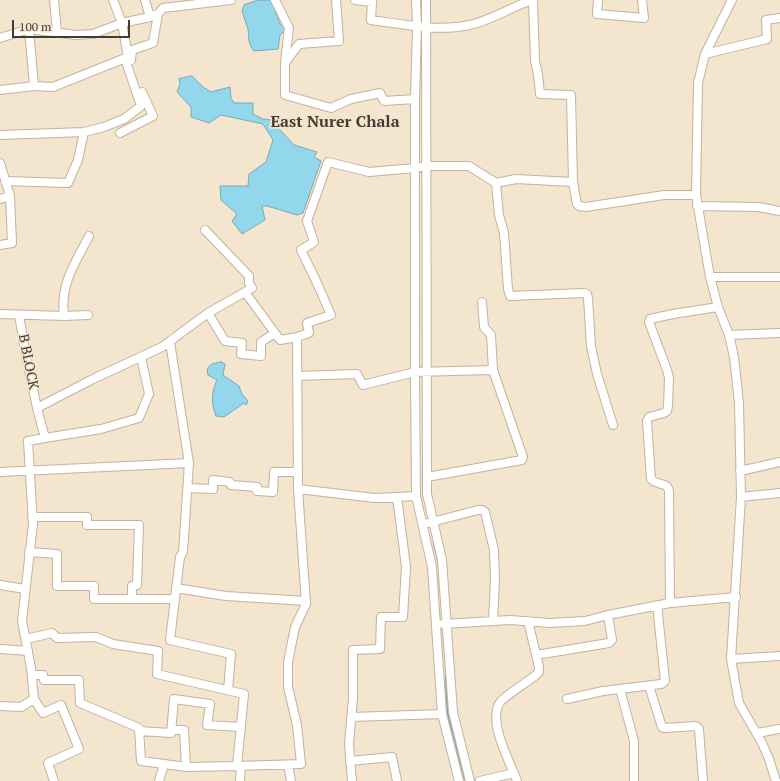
<!DOCTYPE html>
<html>
<head>
<meta charset="utf-8">
<style>
  body { margin:0 }
  #map { position:relative; width:780px; height:781px; overflow:hidden; background:#f4e5cf; font-family:"PT Serif",serif }
  canvas { display:block }
  .scale { position:absolute; left:12px; top:20px; width:118px; height:18px; box-sizing:border-box; border:2px solid #413b32; border-top:0; padding-left:5px; font-size:12px; line-height:14px; white-space:nowrap; color:#413b32; -webkit-text-stroke:3px #f4e5cf; paint-order:stroke }
</style>
</head>
<body>
<div id="map">
<canvas width="780" height="781"></canvas>
<div class="scale">100 m</div>
</div>
<script>
const g = document.querySelector('canvas').getContext('2d');
g.lineJoin = 'round';
function fillPath(path, color) {
  g.fillStyle = color;
  g.fill(path, 'evenodd');
}
function strokePath(path, color, width, dash) {
  g.strokeStyle = color;
  g.lineWidth = width;
  g.lineCap = dash ? 'butt' : 'round';
  g.setLineDash(dash || []);
  g.stroke(path);
}
function label(font, color, halo, rows, align = 'center') {
  g.font = font + ' "PT Serif",serif';
  g.lineWidth = 3.5;
  g.setLineDash([]);
  g.textBaseline = 'middle';
  g.strokeStyle = halo;
  g.fillStyle = color;
  for (const [text, x, y, turn = 0] of rows) {
    g.save();
    g.translate(x, y);
    g.rotate((+turn || 0) * Math.PI / 180);
    g.textAlign = isNaN(turn) ? turn : align;
    if (halo) g.strokeText(text, 0, 0);
    g.fillText(text, 0, 0);
    g.restore();
  }
}
const water = new Path2D(`
  M 259,0 L 271,0 L 280,24 L 285,27 L 286,30 L 280,35 L 278,49 L 254,51 L 251,47 L 249,41 L 248,29 L 242,11 L 244,5 L 249,3 Z
  M 192,76 L 203,87 L 211,92 L 230,87 L 231,98 L 234,103 L 253,103 L 253,114 L 263,119 L 271,120 L 294,145 L 317,152 L 314,157 L 321,161 L 303,213 L 297,215 L 267,206 L 262,206 L 265,220 L 242,234 L 232,221 L 237,214 L 221,200 L 220,186 L 248,186 L 249,174 L 266,162 L 273,140 L 263,124 L 221,115 L 209,123 L 191,117 L 191,107 L 177,92 L 180,84 L 179,79 Z
  M 221,362 L 225,364 L 223,375 L 239,386 L 242,394 L 248,401 L 246,405 L 244,403 L 224,417 L 216,416 C 211,402 211,393 217,380 L 208,375 C 205,365 213,363 221,362 Z`);
fillPath(water, '#92d7ec');
strokePath(water, '#7aa8b4', 1);
strokePath(new Path2D(`
  M 422,0 L 422,25
  M 434,543 L 439,564
  M 446,675 L 448,713 L 465,779`), '#7aa8b4', 2.5);
const minor = new Path2D(`
  M 54,0 L 57,32
  M 275,0 L 289,28 L 285,62
  M 336,0 L 339,41 L 299,44 L 285,63 L 285,95 L 331,108 L 351,99 L 380,93 L 384,101 L 415,99
  M 355,0 L 372,2 L 371,20 C 402,24 437,32 469,25 C 490,21 511,7 532,0
  M 416,0 L 417,26 L 415,99 L 415,372 L 416,496 L 432,567 L 442,714 L 459,781
  M 426,0 L 427,494 L 442,560 L 453,712 L 470,781
  M 598,0 L 597,14 L 644,18 L 642,0
  M 732,0 L 705,54 L 698,83 L 696,195 L 710,277 L 718,307 L 729,335 L 734,357 L 739,403 L 741,497 L 731,659 L 739,703 L 762,743 L 769,759 L 776,781
  M 154,15 L 158,14 L 163,8 L 231,0
  M 0,38 L 29,29 L 76,35 L 93,34 L 122,23 L 150,17 L 145,0
  M 705,54 L 767,39 L 766,20 L 780,18
  M 131,60 L 132,50 L 153,43 L 158,14
  M 34,86 L 53,87 L 128,57
  M 0,90 L 34,86 L 29,29
  M 120,133 L 153,116 L 142,92
  M 0,135 L 84,132
  M 0,163 L 10,196 L 0,199
  M 5,181 L 68,183 L 78,160 L 84,132 L 104,127 L 124,119 L 141,106 L 126,62 L 128,57 L 122,23 L 113,0
  M 573,182 L 577,204 L 579,206 L 586,207 L 664,195 L 696,195
  M 496,183 L 499,215 L 504,233 L 508,289 L 510,296 L 583,293 L 587,294 L 588,298 L 591,346 L 597,374 L 613,425
  M 697,206 L 758,207 L 780,211
  M 205,230 L 249,276 L 249,283 L 252,288 L 245,292
  M 0,245 L 12,243 L 10,196
  M 710,277 L 780,277
  M 482,302 L 484,327 L 491,335 L 493,370
  M 208,313 L 225,341 L 242,343 L 241,354 L 261,356 L 261,342 L 275,333
  M 0,314 L 64,316 L 88,315
  M 19,315 L 26,356 L 37,408
  M 64,316 C 60,283 75,264 89,236
  M 729,335 L 780,333
  M 297,337 L 309,333 L 307,323 L 331,315 L 317,283 L 301,250 L 314,242 L 307,221 L 328,162 L 369,172 L 415,168 L 427,166 L 469,166 L 496,183 L 516,179 L 573,182 L 571,95 L 540,94 L 538,74 L 535,61 L 533,0
  M 170,342 L 189,463
  M 297,376 L 357,374 L 363,385 L 415,372 L 493,370 L 523,457 L 522,460 L 427,477
  M 45,438 L 101,429 L 139,418 L 149,394 L 141,357
  M 740,471 L 780,462
  M 0,472 L 189,463 L 183,552 L 180,557 L 170,640 L 231,654 L 228,690
  M 188,488 L 213,489 L 213,480 L 230,482 L 231,485 L 257,487 L 257,491 L 273,492 L 274,472 L 298,472
  M 298,489 L 375,498 L 416,496
  M 741,497 L 780,493
  M 32,517 L 87,517 L 87,525 L 139,525 L 137,585 L 132,586 L 132,599 L 175,599
  M 428,523 L 478,510 L 482,510 L 485,512 L 494,550 L 495,580 L 493,621
  M 29,552 L 57,554 L 57,586 L 94,586 L 94,599 L 132,599
  M 0,585 L 25,589
  M 176,588 L 226,596 L 306,601
  M 670,603 L 669,491 C 667,481 657,486 651,479 L 647,421 L 649,417 L 664,413 L 667,411 L 668,406 L 669,378 L 667,370 L 649,322 L 650,319 L 673,314 L 718,307
  M 443,624 L 510,620 L 550,623 L 585,621 L 608,615 L 670,603 L 736,597
  M 0,649 L 28,651
  M 536,655 L 609,643 L 612,640 L 608,615
  M 731,659 L 780,656
  M 32,675 L 43,675 L 44,680 L 79,680 L 80,703 L 139,728 L 141,761 L 164,764 L 159,781
  M 649,686 L 662,727 L 664,728 L 696,726 L 699,729 L 703,781
  M 620,689 L 634,741 L 634,781
  M 34,699 L 43,713 L 61,705 L 79,749 L 48,763 L 54,781
  M 567,699 L 603,691 L 661,684 L 665,681 L 657,605
  M 0,706 L 21,707 L 34,699 L 31,668 L 22,621 L 33,524 L 28,441 L 45,438 L 37,408 L 93,379 L 162,347 L 208,313 L 245,292 L 280,340 L 297,337 L 298,489 L 306,604 L 295,627 L 288,662 L 288,687 L 297,725 L 301,764 L 237,766 L 244,694 L 157,674 L 158,651 L 113,644 L 96,637 L 57,638 L 52,633 L 26,639
  M 351,717 L 442,714
  M 172,730 L 184,730 L 186,767 L 237,766
  M 139,731 L 171,733 L 174,699 L 210,704 L 207,725 L 241,727
  M 757,733 L 780,729
  M 350,761 L 392,757 L 397,781
  M 164,764 L 186,767
  M 288,765 L 291,781
  M 240,781 L 241,766
  M 352,781 L 349,744 L 353,698 L 353,650 L 380,649 L 381,617 L 403,617 L 406,567 L 397,497
  M 480,781 L 514,773
  M 517,781 C 510,762 486,719 501,701 C 508,694 527,682 536,675 L 539,672 L 539,667 L 528,621`);
strokePath(minor, '#c2b39e', 10);
strokePath(minor, '#fff', 8);
label('14px', '#413b32', '#f4e5cf', [
  ["B BLOCK",28,362,79]
]);
label('bold 16px', '#413b32', '#f4e5cf', [
  ["East Nurer Chala",335,122]
]);
</script>
</body>
</html>
